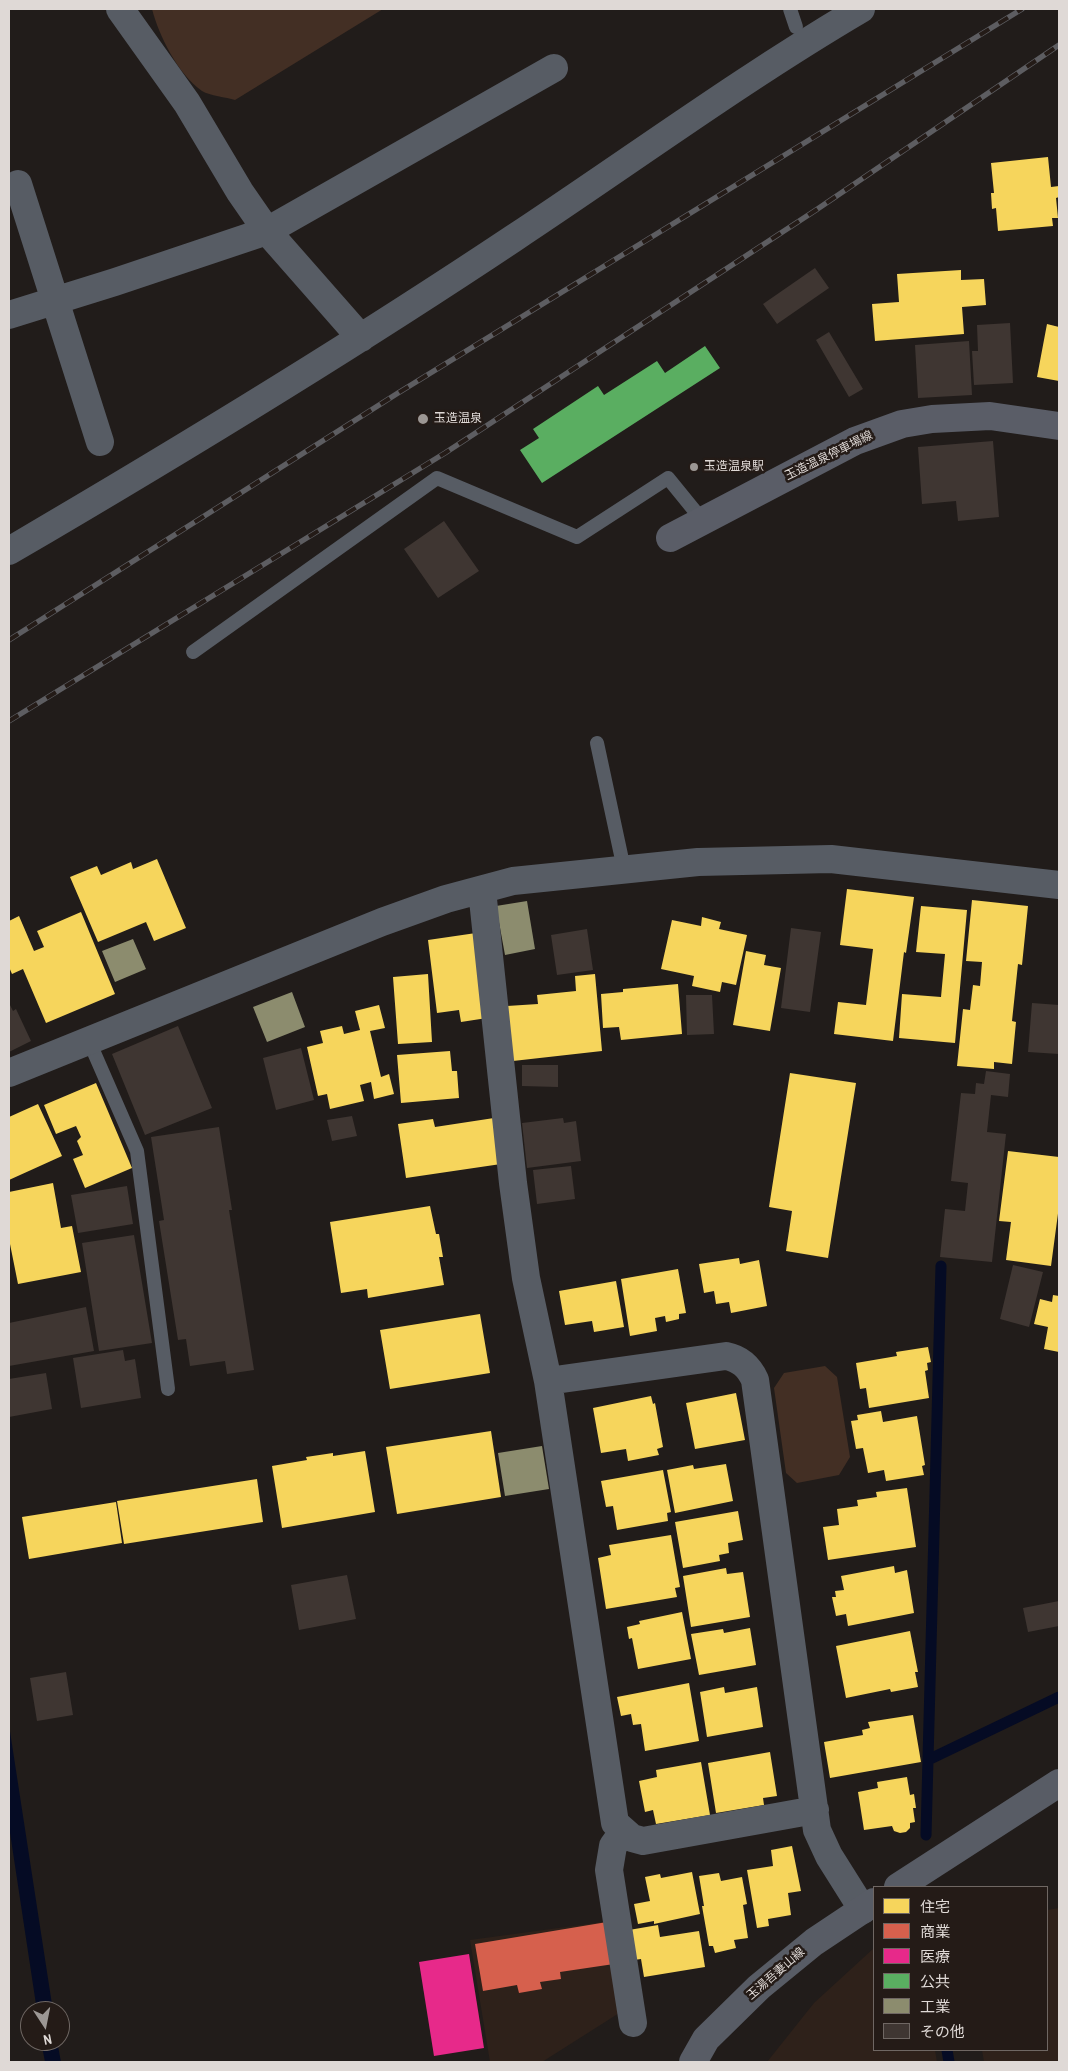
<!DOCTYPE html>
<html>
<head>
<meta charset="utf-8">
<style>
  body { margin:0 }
  #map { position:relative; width:1068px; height:2071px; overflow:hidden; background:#211c1a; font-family:"Archivo Narrow","Noto Sans JP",sans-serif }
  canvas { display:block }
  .frame { position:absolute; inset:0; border:10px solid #dfd9d6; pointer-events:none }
  .legend { position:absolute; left:873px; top:1886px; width:175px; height:165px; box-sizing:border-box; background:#241b17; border:1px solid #6f6763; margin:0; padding:6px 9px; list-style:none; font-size:15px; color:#dfd9d6 }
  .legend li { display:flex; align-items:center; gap:10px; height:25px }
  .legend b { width:25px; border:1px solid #6f6763 }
  .north { position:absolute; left:20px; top:2001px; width:50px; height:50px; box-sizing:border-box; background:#241b17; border:1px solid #6f6763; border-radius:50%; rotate:169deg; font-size:14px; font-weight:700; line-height:20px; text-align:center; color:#dfd9d6 }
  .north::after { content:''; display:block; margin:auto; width:18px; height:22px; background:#9c9794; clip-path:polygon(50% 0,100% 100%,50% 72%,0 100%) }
</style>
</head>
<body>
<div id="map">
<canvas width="1068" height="2071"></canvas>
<div class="frame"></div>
<ul class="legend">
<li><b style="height:14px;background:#f6d55c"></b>住宅</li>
<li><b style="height:14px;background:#d6604d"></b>商業</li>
<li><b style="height:14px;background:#e7298a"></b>医療</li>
<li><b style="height:14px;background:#5aae61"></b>公共</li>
<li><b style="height:14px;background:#8c8c6e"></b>工業</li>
<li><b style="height:14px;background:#3f3632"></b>その他</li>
</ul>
<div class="north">N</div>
</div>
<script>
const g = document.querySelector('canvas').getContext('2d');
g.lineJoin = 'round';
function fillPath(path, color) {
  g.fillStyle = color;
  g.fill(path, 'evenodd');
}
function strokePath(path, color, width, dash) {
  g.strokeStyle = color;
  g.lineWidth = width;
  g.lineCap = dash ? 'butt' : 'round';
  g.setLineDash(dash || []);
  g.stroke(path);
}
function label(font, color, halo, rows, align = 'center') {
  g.font = font + ' "Archivo Narrow","Noto Sans JP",sans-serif';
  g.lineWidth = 5;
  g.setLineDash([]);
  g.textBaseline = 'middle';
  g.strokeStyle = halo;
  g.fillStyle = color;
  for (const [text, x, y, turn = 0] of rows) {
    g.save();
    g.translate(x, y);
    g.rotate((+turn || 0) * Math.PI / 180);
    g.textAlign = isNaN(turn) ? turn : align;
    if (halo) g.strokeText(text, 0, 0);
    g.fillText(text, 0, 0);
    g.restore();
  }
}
fillPath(new Path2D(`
  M 1059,1908 L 1059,2062 L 984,2062 L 982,2050 L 1047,2050 L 1047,1910 Z
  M 610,1921 L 624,2010 L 542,2062 L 490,2062 L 470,1940 Z
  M 874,1948 L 874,2050 L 935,2050 L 937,2062 L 767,2062 L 814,2003 Z`), '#2e211a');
fillPath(new Path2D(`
  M 152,9 L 383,9 L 235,100 C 226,97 210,96 202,91 C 178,74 159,36 152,9 Z
  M 825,1366 L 837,1377 L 850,1457 L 839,1475 L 797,1483 L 786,1473 L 774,1388 L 784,1373 Z`), '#432f24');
fillPath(new Path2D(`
  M 9,1725 L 53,2011 L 37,2011 L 9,1826 Z
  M 41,2041 L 57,2041 L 61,2062 L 45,2062 Z`), '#050b24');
fillPath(new Path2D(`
  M 1048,157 L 1051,187 L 1059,186 L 1059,197 L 1056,198 L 1058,218 L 1052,218 L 1053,226 L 998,231 L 996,208 L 992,209 L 991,193 L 994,193 L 991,163 Z
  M 961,270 L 961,280 L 984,279 L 986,305 L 962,307 L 964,334 L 875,341 L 872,304 L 899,302 L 897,274 Z
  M 1047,324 L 1059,327 L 1059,381 L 1037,377 Z
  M 157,859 L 186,928 L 154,941 L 146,922 L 98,942 L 70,877 L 97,866 L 101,875 L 131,862 L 133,869 Z
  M 847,889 L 914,897 L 906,953 L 904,952 L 893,1041 L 834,1034 L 838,1002 L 866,1005 L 873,949 L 840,945 Z
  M 972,900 L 1028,906 L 1022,965 L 1018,964 L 1012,1021 L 1016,1022 L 1012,1064 L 994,1062 L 994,1069 L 957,1066 L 963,1009 L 970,1010 L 973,985 L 980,986 L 982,962 L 966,961 Z
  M 921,906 L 967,910 L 955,1043 L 899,1038 L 902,994 L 941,997 L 945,954 L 916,952 Z
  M 81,912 L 115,994 L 46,1023 L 23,969 L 12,974 L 9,967 L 9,921 L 19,916 L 34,951 L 44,947 L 37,931 Z
  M 702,917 L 721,922 L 719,929 L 747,935 L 736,985 L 722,982 L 720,992 L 692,986 L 694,976 L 661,969 L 672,920 L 701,926 Z
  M 476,933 L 487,1018 L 461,1022 L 459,1010 L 437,1013 L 428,940 Z
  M 746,951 L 766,955 L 764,965 L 781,968 L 770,1031 L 733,1025 Z
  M 428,974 L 432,1042 L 398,1044 L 393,977 Z
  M 595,974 L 602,1051 L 513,1061 L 507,1006 L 538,1004 L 537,995 L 576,991 L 575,976 Z
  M 678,984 L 682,1034 L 621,1040 L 619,1027 L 603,1028 L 601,994 L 623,992 L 623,989 Z
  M 379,1005 L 385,1028 L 370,1031 L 381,1077 L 389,1074 L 394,1094 L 374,1099 L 371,1082 L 360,1085 L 364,1101 L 330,1109 L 327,1094 L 318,1096 L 307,1047 L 323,1043 L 320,1031 L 342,1026 L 344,1034 L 360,1030 L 355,1011 Z
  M 450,1051 L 452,1071 L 457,1071 L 459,1098 L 401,1103 L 397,1055 Z
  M 790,1073 L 856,1083 L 828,1258 L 786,1251 L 792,1211 L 769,1207 Z
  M 96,1083 L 132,1168 L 85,1188 L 73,1159 L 83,1155 L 77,1141 L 81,1137 L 76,1126 L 56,1134 L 44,1105 Z
  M 38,1104 L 62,1156 L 9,1180 L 9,1117 Z
  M 494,1118 L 501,1164 L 406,1178 L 398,1124 L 433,1119 L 435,1127 Z
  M 1008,1151 L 1059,1157 L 1059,1206 L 1051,1266 L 1006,1260 L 1011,1222 L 999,1221 Z
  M 53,1183 L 61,1228 L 72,1226 L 81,1272 L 18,1284 L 9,1239 L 9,1192 Z
  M 430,1206 L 436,1234 L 439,1234 L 443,1257 L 439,1257 L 444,1285 L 368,1298 L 367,1289 L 341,1293 L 330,1222 Z
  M 739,1258 L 740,1264 L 759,1260 L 767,1306 L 731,1313 L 729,1302 L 716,1304 L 714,1291 L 704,1293 L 699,1264 Z
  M 678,1269 L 686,1313 L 679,1314 L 679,1319 L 666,1322 L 665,1316 L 655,1318 L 657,1331 L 630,1336 L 621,1279 Z
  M 616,1281 L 624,1327 L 594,1332 L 592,1321 L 565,1325 L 559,1291 Z
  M 1053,1295 L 1059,1296 L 1059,1352 L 1044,1349 L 1048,1327 L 1034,1324 L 1040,1299 L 1052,1302 Z
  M 480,1314 L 490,1373 L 390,1389 L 380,1330 Z
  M 928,1347 L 931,1362 L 927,1363 L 928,1370 L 925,1371 L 929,1398 L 869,1408 L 866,1388 L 860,1389 L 856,1363 L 897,1356 L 896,1352 Z
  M 736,1393 L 745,1440 L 695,1449 L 686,1403 Z
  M 651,1396 L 653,1404 L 655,1403 L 663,1447 L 657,1449 L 659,1455 L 628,1461 L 626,1449 L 601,1453 L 593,1408 Z
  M 881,1411 L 883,1422 L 917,1416 L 925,1465 L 922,1466 L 924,1475 L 886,1481 L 884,1470 L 868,1473 L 863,1448 L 856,1449 L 851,1421 L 858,1420 L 857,1415 Z
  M 491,1431 L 501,1497 L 397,1514 L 386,1447 Z
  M 365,1451 L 375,1512 L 282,1528 L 272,1466 L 307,1460 L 306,1457 L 333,1453 L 333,1456 Z
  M 726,1464 L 733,1501 L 675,1513 L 667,1470 L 693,1465 L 694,1469 Z
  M 663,1470 L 671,1512 L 667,1513 L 668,1521 L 617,1530 L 613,1506 L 606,1507 L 601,1481 Z
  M 257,1479 L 263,1522 L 124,1544 L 117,1501 Z
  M 907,1488 L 916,1547 L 828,1560 L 823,1527 L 839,1525 L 837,1509 L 858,1506 L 857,1500 L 877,1497 L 876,1492 Z
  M 116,1502 L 122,1543 L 29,1559 L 22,1517 Z
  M 738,1511 L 743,1540 L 728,1543 L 729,1553 L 719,1555 L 720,1561 L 683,1568 L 675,1522 Z
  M 671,1535 L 680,1587 L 675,1588 L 677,1597 L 606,1609 L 598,1558 L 611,1555 L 609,1545 Z
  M 894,1566 L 895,1573 L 907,1570 L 914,1613 L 848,1626 L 846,1614 L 836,1616 L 832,1597 L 836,1597 L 835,1591 L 844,1590 L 841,1576 Z
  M 726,1568 L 727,1574 L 743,1572 L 750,1617 L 691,1627 L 683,1576 Z
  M 682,1612 L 691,1659 L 638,1669 L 632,1638 L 629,1639 L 627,1627 L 640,1624 L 639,1621 Z
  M 750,1628 L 756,1665 L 699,1675 L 691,1634 L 723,1629 L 724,1633 Z
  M 910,1631 L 918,1672 L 915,1672 L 918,1687 L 891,1692 L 890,1689 L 846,1698 L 836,1646 Z
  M 689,1683 L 699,1741 L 645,1751 L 641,1724 L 633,1725 L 631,1714 L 621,1716 L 617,1697 Z
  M 724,1687 L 725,1693 L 757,1687 L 763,1727 L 707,1737 L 700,1692 Z
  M 913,1715 L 921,1762 L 830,1778 L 824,1742 L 863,1735 L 862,1730 L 870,1728 L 868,1722 Z
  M 770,1752 L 777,1796 L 763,1798 L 764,1805 L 716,1813 L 708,1763 Z
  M 701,1762 L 710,1815 L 656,1824 L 653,1810 L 645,1812 L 639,1781 L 657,1777 L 656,1770 Z
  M 907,1777 L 910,1795 L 914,1794 L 916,1808 L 913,1808 L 915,1822 L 910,1823 L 910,1828 L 906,1832 L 900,1833 L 894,1831 L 892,1826 L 864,1830 L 858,1792 L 878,1788 L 877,1782 Z
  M 792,1846 L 801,1891 L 788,1893 L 791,1915 L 768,1919 L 769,1926 L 757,1928 L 747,1870 L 773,1866 L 771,1850 Z
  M 692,1872 L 700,1914 L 654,1924 L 654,1921 L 638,1924 L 634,1904 L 650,1901 L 645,1877 L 660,1874 L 661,1878 Z
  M 719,1873 L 721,1881 L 742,1877 L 747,1904 L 743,1905 L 748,1938 L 734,1940 L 736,1948 L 715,1953 L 713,1946 L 709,1946 L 702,1906 L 704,1906 L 699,1876 Z
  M 658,1925 L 660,1937 L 699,1931 L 705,1967 L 644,1977 L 641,1959 L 634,1960 L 629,1930 Z`), '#f6d55c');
fillPath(new Path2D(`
  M 607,1922 L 614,1964 L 560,1972 L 561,1979 L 540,1982 L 542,1989 L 519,1993 L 517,1985 L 483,1991 L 475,1944 Z`), '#d6604d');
fillPath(new Path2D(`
  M 469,1954 L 484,2048 L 434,2056 L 419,1962 Z`), '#e7298a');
fillPath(new Path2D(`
  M 705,346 L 720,368 L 542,483 L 520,450 L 539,438 L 533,429 L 598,386 L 604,395 L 657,361 L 665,373 Z`), '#5aae61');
fillPath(new Path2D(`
  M 527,901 L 535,949 L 505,955 L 496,906 Z
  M 133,939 L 146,969 L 115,982 L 102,951 Z
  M 292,992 L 305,1027 L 267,1042 L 253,1007 Z
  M 542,1446 L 549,1489 L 505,1496 L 498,1453 Z`), '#8c8c6e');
strokePath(new Path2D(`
  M 928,1760 L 1059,1697
  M 926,1835 L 941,1266
  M 947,2050 L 949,2062`), '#050b24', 11);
fillPath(new Path2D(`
  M 815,268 L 829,288 L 777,324 L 763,304 Z
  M 1010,323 L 1013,383 L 974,385 L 972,351 L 978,351 L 977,325 Z
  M 829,332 L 863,389 L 849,397 L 816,340 Z
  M 969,341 L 972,395 L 918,398 L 915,345 Z
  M 993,441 L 999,517 L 958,521 L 956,501 L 922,504 L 918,447 Z
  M 444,521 L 479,571 L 438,598 L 404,549 Z
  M 791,928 L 821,932 L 810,1012 L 781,1008 Z
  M 587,929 L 593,970 L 557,975 L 551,935 Z
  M 686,995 L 712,995 L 714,1034 L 687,1035 Z
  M 9,1003 L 13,1011 L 16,1009 L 31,1041 L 9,1052 Z
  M 1032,1003 L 1059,1005 L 1059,1054 L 1028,1052 Z
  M 178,1026 L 212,1108 L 145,1135 L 112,1054 Z
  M 301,1048 L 314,1100 L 276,1110 L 263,1058 Z
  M 522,1065 L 558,1065 L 558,1087 L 522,1086 Z
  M 986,1071 L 1010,1074 L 1008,1097 L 991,1095 L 987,1132 L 1006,1134 L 992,1262 L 940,1257 L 945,1209 L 965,1211 L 968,1183 L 951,1181 L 961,1093 L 975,1094 L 976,1083 L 984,1084 Z
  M 352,1116 L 357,1136 L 332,1141 L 327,1120 Z
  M 563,1118 L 564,1123 L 576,1121 L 581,1161 L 527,1168 L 522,1123 Z
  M 219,1127 L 232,1210 L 229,1210 L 254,1370 L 227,1374 L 225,1361 L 190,1366 L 186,1339 L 178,1340 L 159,1221 L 164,1220 L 151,1137 Z
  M 571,1166 L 575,1199 L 537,1204 L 533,1170 Z
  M 127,1186 L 133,1224 L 78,1233 L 71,1195 Z
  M 134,1235 L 152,1343 L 99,1351 L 82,1243 Z
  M 1013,1265 L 1043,1272 L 1029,1327 L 1000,1319 Z
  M 86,1307 L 94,1351 L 9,1366 L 9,1323 Z
  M 123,1350 L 125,1361 L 135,1359 L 141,1398 L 81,1408 L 73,1358 Z
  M 46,1373 L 52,1409 L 9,1417 L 9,1379 Z
  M 347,1575 L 356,1619 L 299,1630 L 291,1585 Z
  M 1059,1601 L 1059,1626 L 1028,1632 L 1023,1608 Z
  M 66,1672 L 73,1715 L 37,1721 L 30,1678 Z`), '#3f3632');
strokePath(new Path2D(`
  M 790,9 L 796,27
  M 193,652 L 437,478 L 577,537 L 668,478 L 703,521
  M 597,743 L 624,869
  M 89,1041 L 137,1151 L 168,1389`), '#575c64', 14);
strokePath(new Path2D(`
  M 120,9 L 187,103 L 240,192 L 267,231 L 361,338
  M 18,184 L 100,442
  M 9,315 L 115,282 L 267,231 L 554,68
  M 9,551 C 180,451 349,348 514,238 C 629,162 742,79 861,9
  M 482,890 L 513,1183 L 526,1278 L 548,1381 L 615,1823 L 632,1838 L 643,1841 L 815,1810
  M 9,1073 L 382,922 L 446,899 L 513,881 L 698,862 L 831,859 L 1059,885
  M 548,1381 L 726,1356 C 741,1359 749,1367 755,1380 L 817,1830 L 829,1856 L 863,1910
  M 623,1832 L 613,1846 L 609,1870 L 633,2023`), '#575c64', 28);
strokePath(new Path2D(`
  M 670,538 L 855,441 L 902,424 L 932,419 L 990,416 L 1059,426`), '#5a5d67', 28);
strokePath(new Path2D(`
  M 898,1887 L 1059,1783
  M 693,2062 L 706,2039 L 759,1987 L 814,1942 L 874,1902`), '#585c65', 28);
const rail = new Path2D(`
  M 9,640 L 398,393 L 1022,9
  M 9,721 L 445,453 L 816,210 L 1059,45`);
strokePath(rail, '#5d5d61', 5.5);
strokePath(rail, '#241b17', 4, [11]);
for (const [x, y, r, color] of [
  [423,419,6,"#9c9794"],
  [694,467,5,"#9c9794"]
]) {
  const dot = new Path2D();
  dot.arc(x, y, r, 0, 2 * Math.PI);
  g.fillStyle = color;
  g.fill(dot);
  strokePath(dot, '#241b17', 2);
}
label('12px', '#dfd9d6', '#241b17', [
  ["玉造温泉",434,419],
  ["玉造温泉駅",704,467]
], 'left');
label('12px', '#dfd9d6', '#241b17', [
  ["玉造温泉停車場線",829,456,-26],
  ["玉湯吾妻山線",776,1974,-41]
]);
</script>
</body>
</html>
